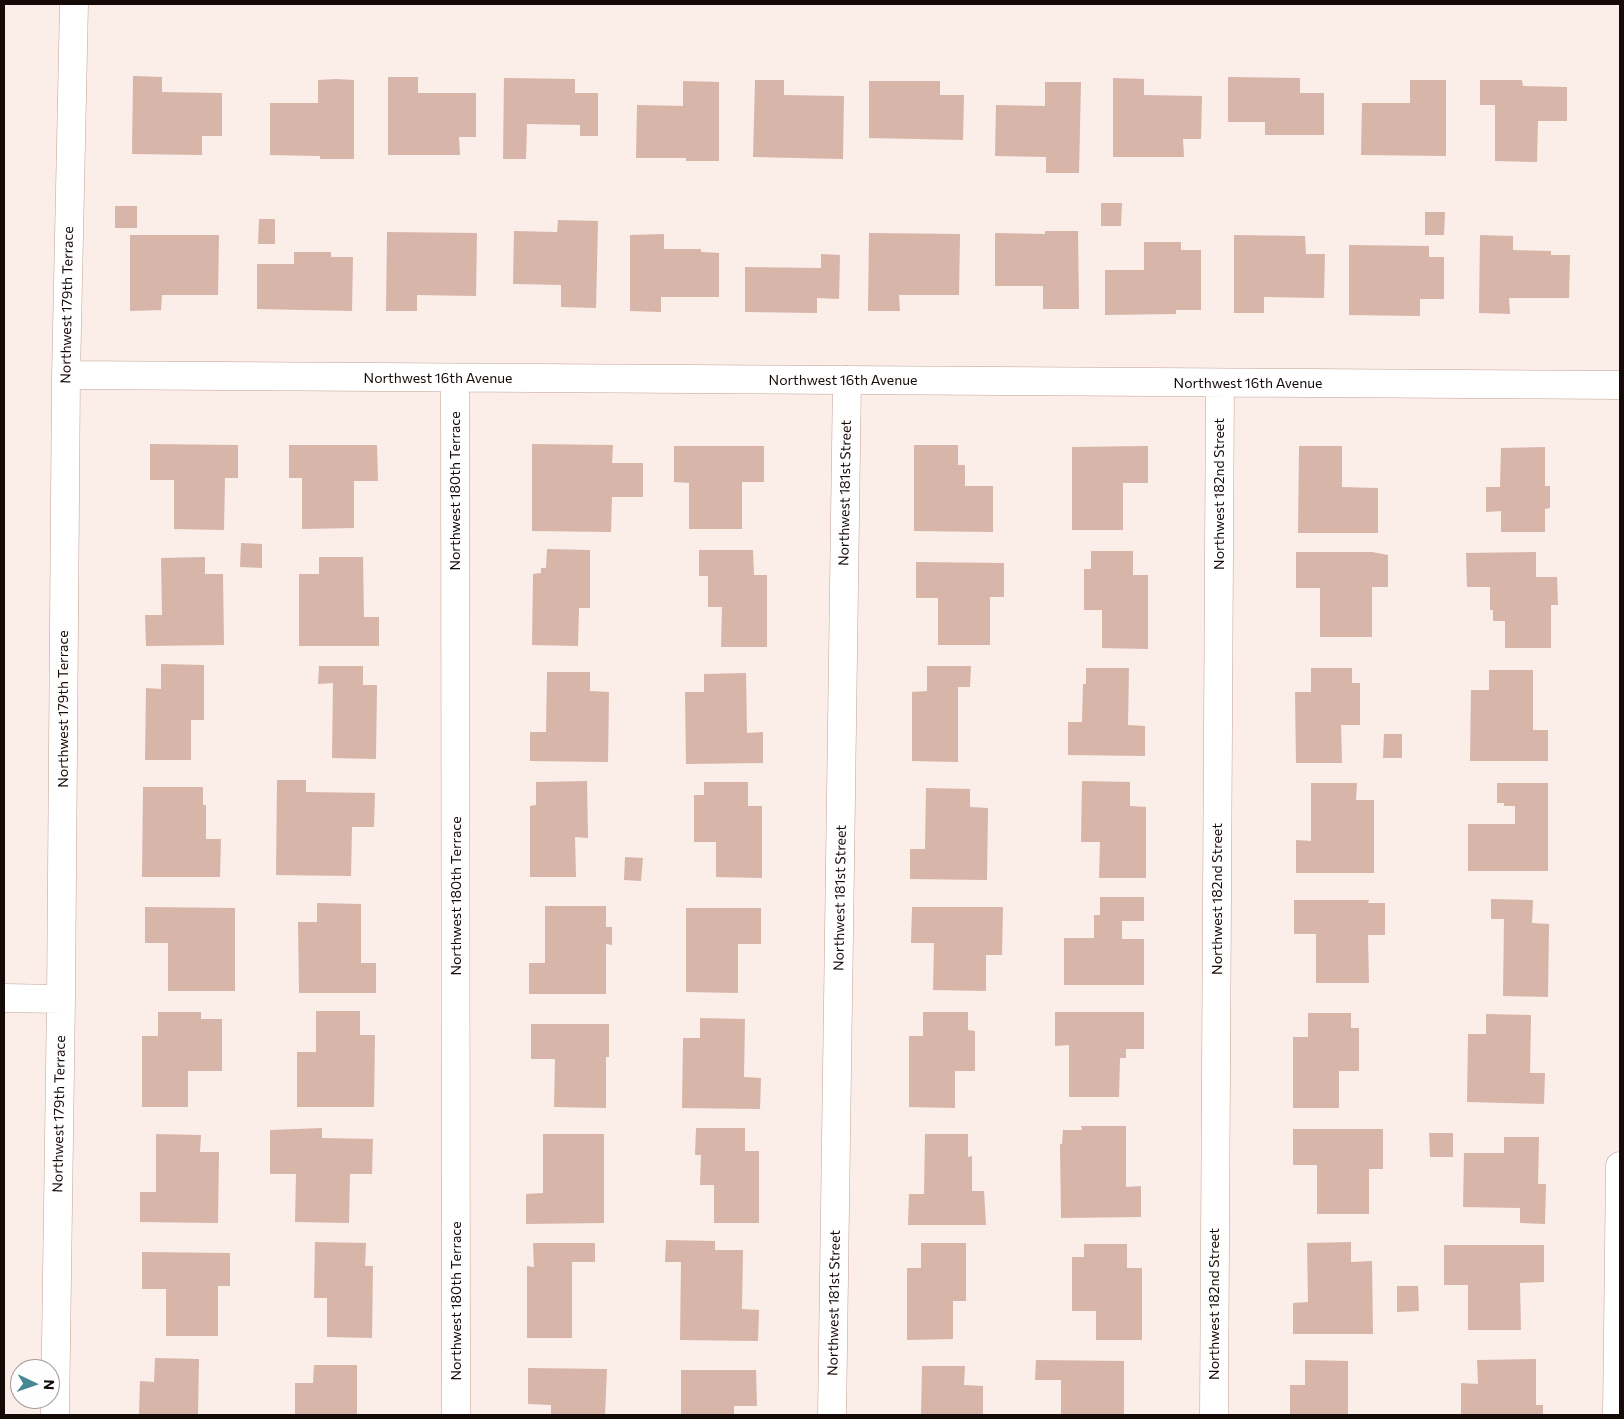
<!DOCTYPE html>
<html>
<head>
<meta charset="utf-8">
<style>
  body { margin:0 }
  #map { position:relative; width:1624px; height:1419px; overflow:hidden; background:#fbede8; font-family:Commissioner,sans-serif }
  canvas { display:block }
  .frame { position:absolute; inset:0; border:5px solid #150a07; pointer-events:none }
  .north { position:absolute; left:10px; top:1359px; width:50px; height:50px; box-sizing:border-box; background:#fefefe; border:1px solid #a19c9b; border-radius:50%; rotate:93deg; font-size:14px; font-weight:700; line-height:20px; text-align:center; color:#150a07 }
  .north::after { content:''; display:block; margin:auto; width:18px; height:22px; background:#448995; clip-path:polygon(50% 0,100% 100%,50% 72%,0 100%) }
</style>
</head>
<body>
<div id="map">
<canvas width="1624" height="1419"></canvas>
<div class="frame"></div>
<div class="north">N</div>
</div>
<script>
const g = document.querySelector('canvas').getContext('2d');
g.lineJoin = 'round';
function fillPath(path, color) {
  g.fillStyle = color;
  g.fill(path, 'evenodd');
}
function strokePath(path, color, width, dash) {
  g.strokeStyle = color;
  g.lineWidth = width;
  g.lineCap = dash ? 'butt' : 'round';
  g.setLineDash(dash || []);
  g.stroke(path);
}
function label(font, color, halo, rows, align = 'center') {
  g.font = font + ' Commissioner,sans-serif';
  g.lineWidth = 4;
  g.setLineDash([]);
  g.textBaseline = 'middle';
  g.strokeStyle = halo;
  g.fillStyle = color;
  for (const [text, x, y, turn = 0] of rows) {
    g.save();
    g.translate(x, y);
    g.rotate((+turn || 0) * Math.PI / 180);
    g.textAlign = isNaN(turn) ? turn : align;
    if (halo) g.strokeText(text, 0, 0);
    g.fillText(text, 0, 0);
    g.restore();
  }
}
fillPath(new Path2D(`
  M 133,76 L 162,77 L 162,92 L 222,93 L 222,136 L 202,136 L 202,155 L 132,154 Z
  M 388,77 L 418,77 L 418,93 L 476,93 L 476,137 L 459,137 L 460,155 L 388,155 Z
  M 1228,77 L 1300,78 L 1300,93 L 1324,93 L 1324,135 L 1265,135 L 1265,122 L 1228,122 Z
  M 504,78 L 575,79 L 575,93 L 598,93 L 598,136 L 580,136 L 580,125 L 527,124 L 526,159 L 503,159 Z
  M 1113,78 L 1144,79 L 1144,95 L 1202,96 L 1201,139 L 1183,139 L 1184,157 L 1113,157 Z
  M 336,79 L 354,80 L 354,159 L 320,159 L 320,156 L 270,155 L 270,103 L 318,103 L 318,80 Z
  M 755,80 L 784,80 L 784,95 L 844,96 L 843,159 L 753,157 Z
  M 1410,80 L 1446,80 L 1446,156 L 1361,155 L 1362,103 L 1410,103 Z
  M 1480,80 L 1522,80 L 1523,86 L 1567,87 L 1567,121 L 1538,121 L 1537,162 L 1495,161 L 1495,105 L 1480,105 Z
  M 683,81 L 719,82 L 719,161 L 686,161 L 686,158 L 636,158 L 637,105 L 683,106 Z
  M 869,81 L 940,81 L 940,95 L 964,95 L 963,140 L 869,138 Z
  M 1045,82 L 1081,82 L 1079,173 L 1046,173 L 1046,157 L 995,156 L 996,105 L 1045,106 Z
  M 1101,203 L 1122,203 L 1121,226 L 1101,226 Z
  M 115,206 L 137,206 L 137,228 L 115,228 Z
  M 1425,212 L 1445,212 L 1444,235 L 1425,235 Z
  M 259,219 L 275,219 L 275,244 L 258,244 Z
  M 558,220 L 598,221 L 596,308 L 561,307 L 561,285 L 513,284 L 514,231 L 557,232 Z
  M 1045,231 L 1078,231 L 1079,309 L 1043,309 L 1043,286 L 995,286 L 995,233 L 1045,234 Z
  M 387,232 L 477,233 L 476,296 L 417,295 L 417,311 L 386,311 Z
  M 869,233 L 960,234 L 959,295 L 899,295 L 900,311 L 868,311 Z
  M 664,234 L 664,249 L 701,249 L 701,252 L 719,253 L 719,297 L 661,297 L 661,312 L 630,311 L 630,235 Z
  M 130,235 L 219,235 L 218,295 L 162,295 L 161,310 L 130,311 Z
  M 1234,235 L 1305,236 L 1306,254 L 1325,254 L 1324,298 L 1264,297 L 1264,313 L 1234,313 Z
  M 1480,235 L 1513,236 L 1513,250 L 1551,251 L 1551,255 L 1570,255 L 1569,298 L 1509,298 L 1510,314 L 1479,313 Z
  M 1144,242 L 1181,242 L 1181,250 L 1201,250 L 1201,310 L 1176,310 L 1176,314 L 1105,315 L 1105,270 L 1144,270 Z
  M 1349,245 L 1429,246 L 1429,257 L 1444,257 L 1444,299 L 1420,299 L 1420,316 L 1349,315 Z
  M 294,252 L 331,252 L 331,257 L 353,257 L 352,311 L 257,309 L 257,264 L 294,264 Z
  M 821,254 L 840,255 L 839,299 L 817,298 L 817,313 L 745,312 L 745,267 L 821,268 Z
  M 150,444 L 238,445 L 238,478 L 225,478 L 224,530 L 174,529 L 174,480 L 150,480 Z
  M 532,444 L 613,445 L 612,463 L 643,463 L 643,497 L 612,497 L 611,532 L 532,531 Z
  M 289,445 L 377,445 L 378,481 L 354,481 L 354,528 L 302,529 L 302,478 L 289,478 Z
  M 914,445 L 958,445 L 958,465 L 965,465 L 965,486 L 993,486 L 993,532 L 914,531 Z
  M 674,446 L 764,446 L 764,482 L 742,482 L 742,529 L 689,529 L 689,483 L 674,482 Z
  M 1148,446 L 1148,483 L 1123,483 L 1123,530 L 1072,530 L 1072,447 Z
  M 1299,446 L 1342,446 L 1342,487 L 1378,488 L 1378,533 L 1298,533 Z
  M 1545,447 L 1545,486 L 1550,486 L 1550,508 L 1545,509 L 1545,532 L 1501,532 L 1501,511 L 1486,512 L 1486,487 L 1500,487 L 1501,448 Z
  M 241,543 L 262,544 L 262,568 L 240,567 Z
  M 547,549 L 590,550 L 590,608 L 579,608 L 578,646 L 532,645 L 533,574 L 541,573 L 541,568 L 546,568 Z
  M 699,550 L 753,550 L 754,575 L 767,575 L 767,647 L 721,647 L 722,607 L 708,607 L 708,576 L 699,576 Z
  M 1091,551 L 1133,551 L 1133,575 L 1148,575 L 1148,649 L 1102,648 L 1102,610 L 1084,610 L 1084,569 L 1091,569 Z
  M 1296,552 L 1372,552 L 1388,555 L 1388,587 L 1372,587 L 1372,637 L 1320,637 L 1320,588 L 1296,588 Z
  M 1536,552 L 1536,577 L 1557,577 L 1558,605 L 1551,605 L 1551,648 L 1505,648 L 1505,621 L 1493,621 L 1493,610 L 1490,610 L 1490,587 L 1467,587 L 1466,553 Z
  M 205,557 L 205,574 L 223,574 L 224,645 L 146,646 L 145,615 L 162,615 L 161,558 Z
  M 319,557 L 363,557 L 364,617 L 379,617 L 379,646 L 299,646 L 299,574 L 319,574 Z
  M 916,562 L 1004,563 L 1004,597 L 990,597 L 990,645 L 938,645 L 938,598 L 916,598 Z
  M 161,664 L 204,665 L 204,720 L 191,720 L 191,760 L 145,760 L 146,688 L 161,689 Z
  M 319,666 L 363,666 L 363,685 L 377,685 L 376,759 L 332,758 L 333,683 L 318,684 Z
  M 927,666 L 971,666 L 970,687 L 958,687 L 958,762 L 912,761 L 912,692 L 927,691 Z
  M 1086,668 L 1129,668 L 1128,725 L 1145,726 L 1145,756 L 1068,755 L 1068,722 L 1082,722 L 1083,684 L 1086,684 Z
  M 1311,668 L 1352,668 L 1352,683 L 1360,683 L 1360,725 L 1341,725 L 1342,763 L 1296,763 L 1295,692 L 1311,692 Z
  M 1489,670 L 1533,670 L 1533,730 L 1548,730 L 1548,761 L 1470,761 L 1471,690 L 1489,690 Z
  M 547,672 L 590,672 L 590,691 L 609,692 L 608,762 L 530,761 L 530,732 L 546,732 Z
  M 746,673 L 747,733 L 763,732 L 763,763 L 686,764 L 685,692 L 704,692 L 704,674 Z
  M 1384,734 L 1402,734 L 1402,758 L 1383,758 Z
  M 277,780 L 306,780 L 306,792 L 375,793 L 374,827 L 352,827 L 351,876 L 276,875 Z
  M 587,781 L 588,838 L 575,837 L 576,877 L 530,877 L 530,806 L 536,805 L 536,782 Z
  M 1082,781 L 1130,782 L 1130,806 L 1146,807 L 1146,878 L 1099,878 L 1100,842 L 1081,842 Z
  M 704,782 L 748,782 L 748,806 L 762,806 L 762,878 L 716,877 L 716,842 L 694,842 L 694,795 L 704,795 Z
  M 1311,783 L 1357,783 L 1356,800 L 1374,800 L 1374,873 L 1296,873 L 1296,840 L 1311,841 Z
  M 1497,783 L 1548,783 L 1548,871 L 1468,871 L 1468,824 L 1515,824 L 1515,806 L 1504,806 L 1504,803 L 1497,803 Z
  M 143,787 L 203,787 L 203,805 L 206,805 L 206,839 L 221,839 L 220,877 L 142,877 Z
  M 926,788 L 970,789 L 970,807 L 988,808 L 987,880 L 910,879 L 910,849 L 925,849 Z
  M 625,857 L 643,858 L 641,881 L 624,880 Z
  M 1100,897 L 1144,897 L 1144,921 L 1122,921 L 1122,939 L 1144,939 L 1144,985 L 1064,985 L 1064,938 L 1094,938 L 1094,915 L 1100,915 Z
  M 1491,899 L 1533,900 L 1532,923 L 1549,924 L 1548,997 L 1503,996 L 1504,919 L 1491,919 Z
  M 1294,900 L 1369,900 L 1368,903 L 1385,903 L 1385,935 L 1368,935 L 1369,983 L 1316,983 L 1316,934 L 1294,934 Z
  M 317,903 L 361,904 L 361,963 L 376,963 L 376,993 L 299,993 L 298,922 L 317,922 Z
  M 545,906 L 606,906 L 606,927 L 612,927 L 612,945 L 606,944 L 606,994 L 529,994 L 529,963 L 545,963 Z
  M 145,907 L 235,908 L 235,991 L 168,991 L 168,943 L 145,943 Z
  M 912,907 L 1003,907 L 1002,955 L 986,955 L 986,991 L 933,990 L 934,943 L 911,943 Z
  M 686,908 L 761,908 L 761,944 L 738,944 L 738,993 L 686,992 Z
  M 316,1011 L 360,1011 L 360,1035 L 375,1035 L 374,1107 L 297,1107 L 297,1052 L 316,1052 Z
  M 158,1012 L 201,1012 L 201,1019 L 222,1019 L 222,1071 L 188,1071 L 188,1107 L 142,1107 L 142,1036 L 158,1036 Z
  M 923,1012 L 968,1012 L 968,1030 L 975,1031 L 975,1071 L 955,1071 L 955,1108 L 909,1107 L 909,1036 L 923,1036 Z
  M 1055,1012 L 1144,1012 L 1144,1049 L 1126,1049 L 1126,1058 L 1120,1058 L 1119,1097 L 1069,1097 L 1069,1045 L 1055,1046 Z
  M 1308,1013 L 1351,1013 L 1351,1028 L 1359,1028 L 1359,1071 L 1339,1071 L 1339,1108 L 1293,1108 L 1293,1037 L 1308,1037 Z
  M 1486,1014 L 1531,1015 L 1530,1073 L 1545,1073 L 1544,1104 L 1467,1102 L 1468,1034 L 1486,1034 Z
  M 700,1018 L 745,1019 L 744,1077 L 761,1078 L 760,1109 L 682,1108 L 683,1038 L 700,1038 Z
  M 531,1024 L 609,1024 L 609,1057 L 606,1057 L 606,1108 L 554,1107 L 555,1059 L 531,1059 Z
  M 1081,1126 L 1126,1126 L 1126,1187 L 1141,1186 L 1141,1217 L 1061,1218 L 1060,1144 L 1062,1144 L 1063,1130 L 1082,1130 Z
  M 322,1128 L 322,1138 L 373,1139 L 372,1174 L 350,1174 L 349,1223 L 295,1222 L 296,1174 L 270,1174 L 270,1130 Z
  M 696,1128 L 745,1128 L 745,1151 L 759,1151 L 759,1223 L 714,1223 L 714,1185 L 700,1185 L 701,1155 L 695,1155 Z
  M 1293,1129 L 1383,1129 L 1383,1169 L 1369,1169 L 1369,1214 L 1317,1214 L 1317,1165 L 1293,1165 Z
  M 1429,1133 L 1453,1133 L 1453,1157 L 1430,1157 Z
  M 156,1134 L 201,1135 L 200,1152 L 219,1152 L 218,1223 L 140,1222 L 140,1192 L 156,1192 Z
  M 543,1134 L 604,1134 L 604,1223 L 526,1224 L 526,1194 L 543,1193 Z
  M 925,1134 L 968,1134 L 968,1157 L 972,1156 L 972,1191 L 984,1191 L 986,1225 L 908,1225 L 909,1194 L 924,1194 Z
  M 1504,1137 L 1539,1137 L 1538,1184 L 1546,1184 L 1545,1224 L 1520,1223 L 1520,1208 L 1463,1207 L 1464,1153 L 1504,1153 Z
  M 666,1240 L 715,1241 L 715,1250 L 743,1250 L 742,1309 L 759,1310 L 758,1341 L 680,1340 L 681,1262 L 665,1262 Z
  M 315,1242 L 366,1243 L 365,1266 L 373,1266 L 372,1338 L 327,1337 L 327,1298 L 314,1298 Z
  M 1351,1242 L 1351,1262 L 1372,1261 L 1373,1334 L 1293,1334 L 1293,1303 L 1308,1302 L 1307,1243 Z
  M 533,1243 L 595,1243 L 595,1262 L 572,1262 L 572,1338 L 527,1338 L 527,1266 L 534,1267 Z
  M 921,1243 L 966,1243 L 966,1301 L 953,1301 L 953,1339 L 907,1340 L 907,1268 L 921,1268 Z
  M 1084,1244 L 1127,1244 L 1127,1268 L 1142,1268 L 1142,1340 L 1096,1340 L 1096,1311 L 1072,1311 L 1072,1257 L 1084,1257 Z
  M 1444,1245 L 1544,1245 L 1544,1282 L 1520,1283 L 1521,1330 L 1468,1330 L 1468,1285 L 1444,1285 Z
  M 142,1252 L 230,1253 L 230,1286 L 218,1286 L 218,1336 L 166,1336 L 166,1289 L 142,1289 Z
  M 1397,1286 L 1418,1286 L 1419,1311 L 1397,1312 Z
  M 155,1358 L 199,1359 L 198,1415 L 139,1415 L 140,1381 L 154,1382 Z
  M 1536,1359 L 1536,1405 L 1543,1405 L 1543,1415 L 1461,1415 L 1461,1383 L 1478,1384 L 1477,1360 Z
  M 1036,1360 L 1124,1361 L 1124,1415 L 1061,1415 L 1061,1380 L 1035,1380 Z
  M 1305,1360 L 1348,1361 L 1348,1415 L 1290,1415 L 1290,1385 L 1305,1385 Z
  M 314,1365 L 357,1365 L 357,1415 L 295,1415 L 295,1383 L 313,1383 Z
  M 922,1366 L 965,1366 L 964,1385 L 983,1386 L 983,1415 L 921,1415 Z
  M 528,1368 L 607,1369 L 605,1415 L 551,1415 L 551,1405 L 528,1404 Z
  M 681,1370 L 756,1370 L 757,1406 L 734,1406 L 734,1415 L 681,1415 Z`), '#d7b5a9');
const minor = new Path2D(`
  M 66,375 L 1620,385
  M 455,378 L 456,1415
  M 4,998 L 61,999
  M 55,1415 L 61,999 L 66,375 L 74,4
  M 832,1415 L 847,380
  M 1214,1415 L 1220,383
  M 1617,1415 L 1620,1166`);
strokePath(minor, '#c3a297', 29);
strokePath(minor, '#fff', 28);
label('14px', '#150a07', '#fefefe', [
  ["Northwest 179th Terrace",67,305,-89],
  ["Northwest 16th Avenue",438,378],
  ["Northwest 16th Avenue",843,380],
  ["Northwest 16th Avenue",1248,383],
  ["Northwest 180th Terrace",455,491,-90],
  ["Northwest 181st Street",845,493,-89],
  ["Northwest 182nd Street",1219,494,-90],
  ["Northwest 179th Terrace",63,709,-90],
  ["Northwest 180th Terrace",456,896,-90],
  ["Northwest 181st Street",840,898,-89],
  ["Northwest 182nd Street",1217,899,-90],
  ["Northwest 179th Terrace",59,1114,-89],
  ["Northwest 180th Terrace",456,1301,-90],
  ["Northwest 181st Street",834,1303,-89],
  ["Northwest 182nd Street",1214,1304,-90]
]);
</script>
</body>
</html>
